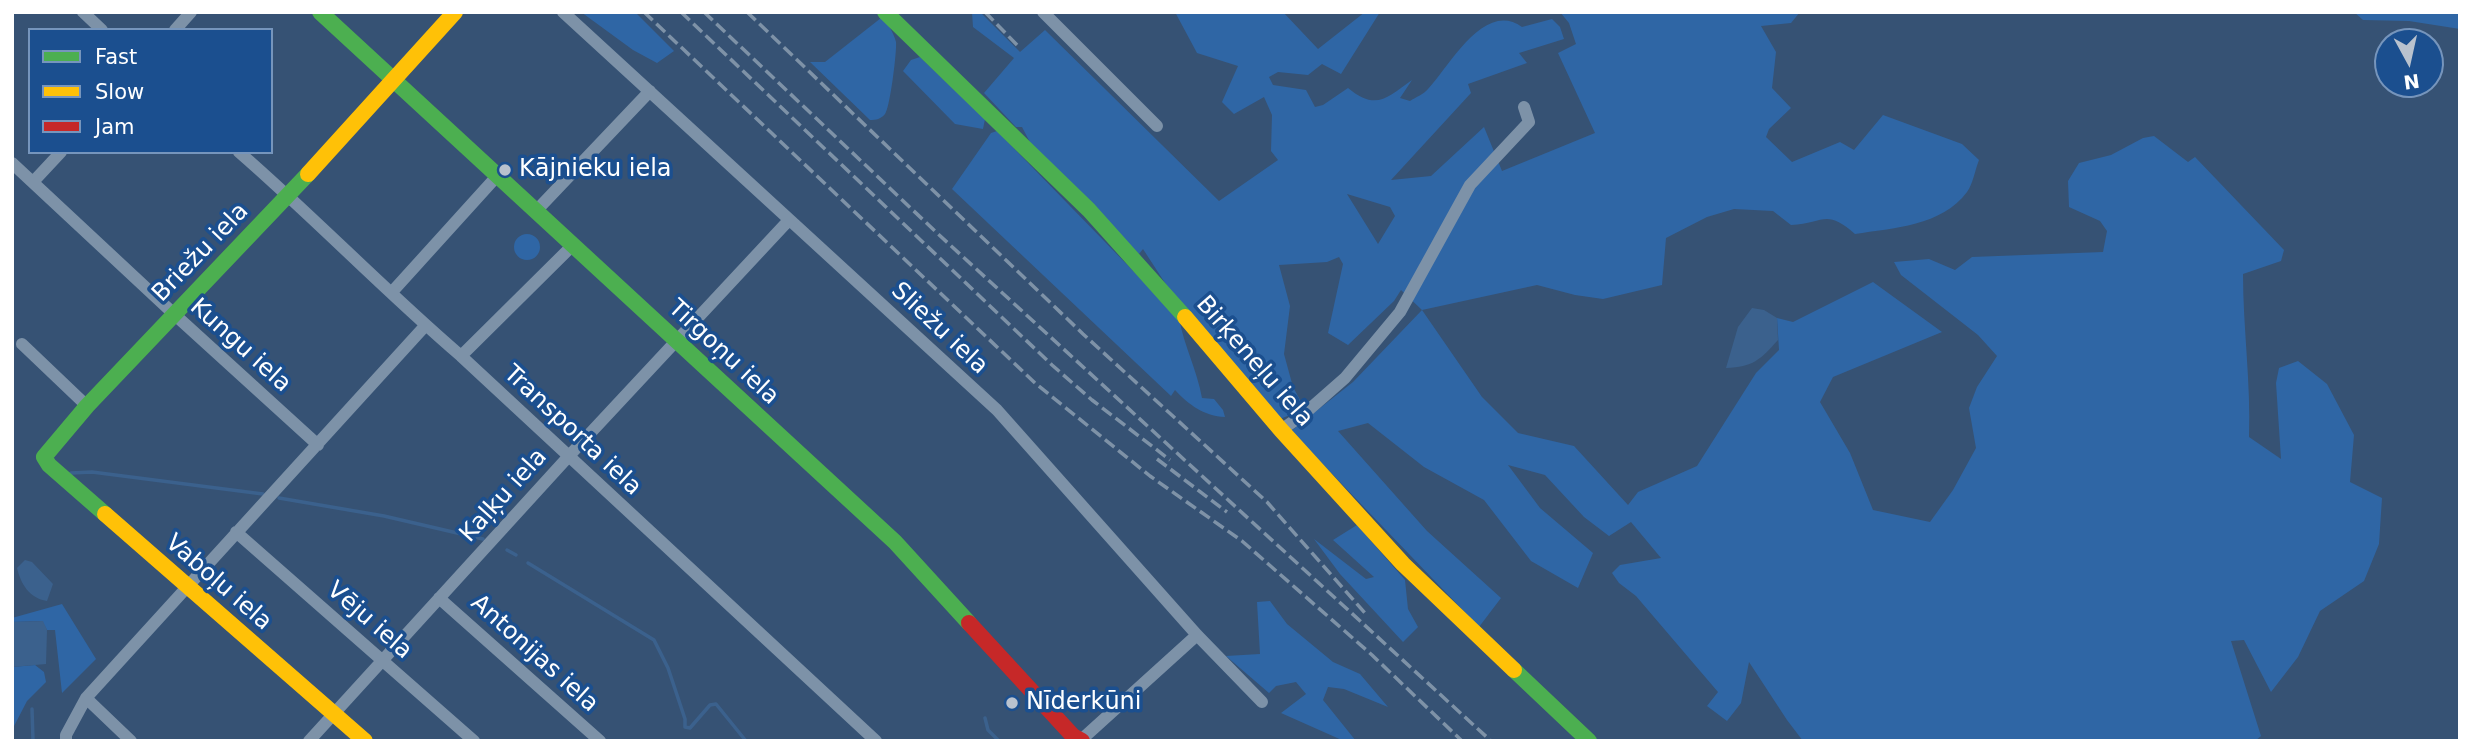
<!DOCTYPE html>
<html>
<head>
<meta charset="utf-8">
<style>
  body { margin:0 }
  #map { position:relative; width:2472px; height:753px; overflow:hidden; background:#365274; font-family:"DejaVu Sans",sans-serif }
  canvas { display:block }
  .frame { position:absolute; inset:0; border:14px solid #fff; pointer-events:none }
  .legend { position:absolute; left:28px; top:28px; width:245px; height:126px; box-sizing:border-box; background:#1b4f8f; border:2px solid #7695bc; margin:0; padding:9px 12px; list-style:none; font-size:21px; color:#fff }
  .legend li { display:flex; align-items:center; gap:14px; height:35px }
  .legend b { width:35px; border:2px solid #7695bc }
  .north { position:absolute; left:2374px; top:28px; width:70px; height:70px; box-sizing:border-box; background:#1b4f8f; border:2px solid #7695bc; border-radius:50%; rotate:172deg; font-size:19px; font-weight:700; line-height:28px; text-align:center; color:#fff }
  .north::after { content:''; display:block; margin:auto; width:24px; height:32px; background:#b9c2ce; clip-path:polygon(50% 0,100% 100%,50% 72%,0 100%) }
</style>
</head>
<body>
<div id="map">
<canvas width="2472" height="753"></canvas>
<div class="frame"></div>
<ul class="legend">
<li><b style="height:9px;background:#4caf50"></b>Fast</li>
<li><b style="height:9px;background:#ffc107"></b>Slow</li>
<li><b style="height:9px;background:#c62828"></b>Jam</li>
</ul>
<div class="north">N</div>
</div>
<script>
const g = document.querySelector('canvas').getContext('2d');
g.lineJoin = 'round';
function fillPath(path, color) {
  g.fillStyle = color;
  g.fill(path, 'evenodd');
}
function strokePath(path, color, width, dash) {
  g.strokeStyle = color;
  g.lineWidth = width;
  g.lineCap = dash ? 'butt' : 'round';
  g.setLineDash(dash || []);
  g.stroke(path);
}
function label(font, color, halo, rows, align = 'center') {
  g.font = font + ' "DejaVu Sans",sans-serif';
  g.lineWidth = 7;
  g.setLineDash([]);
  g.textBaseline = 'middle';
  g.strokeStyle = halo;
  g.fillStyle = color;
  for (const [text, x, y, turn = 0] of rows) {
    g.save();
    g.translate(x, y);
    g.rotate((+turn || 0) * Math.PI / 180);
    g.textAlign = isNaN(turn) ? turn : align;
    if (halo) g.strokeText(text, 0, 0);
    g.fillText(text, 0, 0);
    g.restore();
  }
}
fillPath(new Path2D(`
  M 581,12 L 635,12 L 674,51 L 657,63 L 633,50 Z
  M 972,12 L 980,12 L 1020,52 L 1045,30 L 1219,201 L 1278,160 L 1271,151 L 1272,115 L 1264,97 L 1234,114 L 1222,102 L 1238,66 L 1197,53 L 1175,12 L 1283,12 L 1318,49 L 1365,12 L 1380,12 L 1341,74 L 1322,64 L 1308,75 L 1278,72 L 1269,77 L 1273,85 L 1306,90 L 1315,107 L 1323,105 L 1348,88 C 1376,111 1387,98 1412,80 L 1400,98 L 1410,101 C 1416,97 1424,94 1428,89 C 1450,66 1484,0 1522,27 L 1552,19 L 1560,27 L 1564,39 L 1519,53 L 1527,63 L 1468,84 L 1471,93 L 1391,180 L 1431,176 L 1484,127 L 1502,171 L 1595,133 L 1558,53 L 1576,44 L 1569,23 L 1560,12 L 1800,12 L 1791,23 L 1761,26 L 1776,52 L 1772,88 L 1791,108 L 1769,129 L 1766,137 L 1792,162 L 1840,142 L 1854,150 L 1883,115 L 1962,144 L 1979,160 C 1975,170 1973,184 1967,192 C 1942,226 1893,228 1855,234 C 1826,208 1824,223 1791,225 L 1773,211 L 1734,209 L 1707,217 L 1666,238 L 1662,285 L 1603,299 L 1575,295 L 1537,285 L 1422,310 L 1482,397 L 1518,433 L 1574,446 L 1628,505 L 1638,492 L 1697,466 L 1756,373 L 1779,350 L 1777,318 L 1793,322 L 1873,282 L 1942,332 L 1833,377 L 1820,402 L 1850,453 L 1873,510 L 1930,522 L 1953,490 L 1976,448 L 1969,408 L 1977,387 L 1997,356 L 1978,335 L 1901,275 L 1894,262 L 1929,259 L 1955,270 L 1972,257 L 2103,252 L 2107,231 L 2100,221 L 2069,207 L 2068,181 L 2079,163 L 2111,155 L 2143,138 L 2154,136 L 2188,162 L 2195,157 L 2284,250 L 2281,261 L 2243,274 C 2243,328 2251,383 2249,437 L 2281,459 L 2276,383 L 2279,368 L 2298,361 L 2327,384 L 2354,435 L 2350,482 L 2382,498 L 2379,544 L 2364,581 L 2320,611 L 2298,657 L 2271,692 L 2244,640 L 2231,641 L 2261,736 L 2255,741 L 1803,741 L 1787,720 L 1749,662 L 1741,703 L 1727,721 L 1707,706 L 1718,692 L 1636,596 L 1619,583 L 1612,573 L 1620,565 L 1661,558 L 1631,522 L 1609,536 L 1584,517 L 1545,475 L 1508,465 L 1540,508 L 1593,553 L 1578,588 L 1531,561 L 1484,500 L 1424,467 L 1368,423 L 1338,431 L 1427,531 L 1501,598 L 1479,627 L 1291,431 L 1353,382 L 1422,310 L 1401,290 L 1394,301 L 1348,345 L 1328,333 L 1343,264 L 1339,257 L 1327,262 L 1279,265 L 1290,306 L 1284,354 L 1293,387 L 1305,409 L 1280,419 L 1169,289 L 1143,249 L 1139,254 L 1032,146 L 1022,127 L 1016,127 L 984,93 L 1014,58 L 973,27 ZM 1347,194 L 1390,207 L 1395,216 L 1378,244 Z
  M 2354,12 L 2460,12 L 2460,29 L 2409,21 L 2363,20 Z
  M 881,18 C 888,22 894,34 896,42 C 897,51 890,108 885,114 C 881,119 876,120 870,120 L 810,62 L 825,62 Z
  M 920,57 L 985,119 L 983,129 L 955,124 L 903,71 L 911,60 Z
  M 997,131 L 1179,318 C 1184,346 1197,370 1202,398 L 1214,399 L 1223,410 L 1225,417 C 1204,416 1189,405 1175,390 L 1171,396 L 952,189 L 991,133 Z
  M514 247a13 13 0 1 1 26 0a13 13 0 1 1-26 0Z
  M 1357,525 L 1405,580 L 1408,609 L 1418,627 L 1403,642 L 1340,574 L 1314,539 L 1366,579 L 1374,577 L 1333,540 Z
  M 1270,601 L 1287,624 L 1333,662 L 1360,674 L 1388,707 L 1344,689 L 1328,687 L 1323,700 L 1356,741 L 1344,741 L 1281,713 L 1306,694 L 1296,682 L 1276,686 L 1269,693 L 1226,656 L 1260,654 L 1257,602 Z
  M 62,604 L 96,659 L 62,693 L 55,630 L 47,630 L 42,621 L 12,622 L 12,618 Z
  M 35,665 L 44,672 L 46,682 L 27,701 L 12,730 L 12,667 Z`), '#2f66a5');
fillPath(new Path2D(`
  M 1752,308 L 1764,310 L 1777,318 L 1778,340 C 1760,360 1753,367 1726,368 L 1738,327 Z
  M 25,560 L 32,562 L 53,584 L 47,601 C 29,598 21,584 17,568 Z
  M 43,621 L 47,630 L 46,664 L 12,667 L 12,622 Z`), '#3b618d');
strokePath(new Path2D(`
  M 71,473 L 92,472 L 263,494
  M 279,498 L 384,516 L 483,539
  M 507,550 L 516,555
  M 528,563 L 654,640 L 668,668 L 685,719 L 685,727 L 690,728 L 710,705 L 716,704 L 746,741
  M 32,709 L 33,741
  M 985,718 L 988,730 L 999,741`), '#3b618d', 3.5);
strokePath(new Path2D(`
  M 83,12 L 102,30
  M 563,12 L 997,410 L 1197,635 L 1262,702
  M 1043,12 L 1157,126
  M 175,30 L 191,12
  M 239,152 C 315,218 385,291 461,356 L 876,741
  M 12,163 L 174,314 L 318,445
  M 33,182 L 61,152
  M 536,211 L 650,91
  M 392,292 L 498,175
  M 22,344 L 87,406
  M 461,356 L 573,245
  M 1281,430 L 1304,414 L 1345,378 L 1400,312 L 1470,185 L 1529,122 L 1524,107
  M 236,532 L 474,741
  M 439,598 L 600,741
  M 86,698 L 131,741
  M 1081,740 L 1197,635
  M 66,741 L 66,735 L 86,698 L 425,326
  M 309,741 L 568,457 L 789,220`), '#7d92a8', 12);
strokePath(new Path2D(`
  M 320,12 L 895,542 L 969,623
  M 885,12 L 1089,210 L 1185,317
  M 105,514 L 49,465 L 44,457 L 87,406 L 308,174
  M 1514,670 L 1589,741`), '#4caf50', 16);
strokePath(new Path2D(`
  M 308,174 L 455,12
  M 1185,317 L 1281,430 L 1403,564 L 1514,670
  M 105,514 L 365,741`), '#ffc107', 16);
strokePath(new Path2D(`
  M 969,623 L 1073,736 L 1082,741`), '#c62828', 16);
strokePath(new Path2D(`
  M 644,12 L 1035,383 L 1150,476 L 1242,541 L 1372,655 L 1462,741
  M 681,12 L 1052,365 L 1092,400 L 1170,460
  M 704,12 L 937,233 L 1491,741
  M 747,12 L 1083,334 L 1267,502 L 1365,613
  M 985,12 L 1018,46
  M 1157,459 L 1227,512`), '#7e92a7', 3.5, [12, 5]);
for (const [x, y, r, color] of [
  [505,170,7,"#b9c2ce"],
  [1012,703,7,"#b9c2ce"]
]) {
  const dot = new Path2D();
  dot.arc(x, y, r, 0, 2 * Math.PI);
  g.fillStyle = color;
  g.fill(dot);
  strokePath(dot, '#1b4f8f', 2.5);
}
label('24px', '#fff', '#1b4f8f', [
  ["Kājnieku iela",519,170],
  ["Nīderkūni",1026,703]
], 'left');
label('24px', '#fff', '#1b4f8f', [
  ["Briežu iela",201,253,-46],
  ["Sliežu iela",939,329,43],
  ["Kungu iela",240,346,42],
  ["Tirgoņu iela",723,353,43],
  ["Birķeneļu iela",1254,362,49],
  ["Transporta iela",572,431,43],
  ["Kaļķu iela",504,496,-48],
  ["Vaboļu iela",218,583,41],
  ["Vēju iela",369,621,41],
  ["Antonijas iela",534,654,42]
]);
</script>
</body>
</html>
